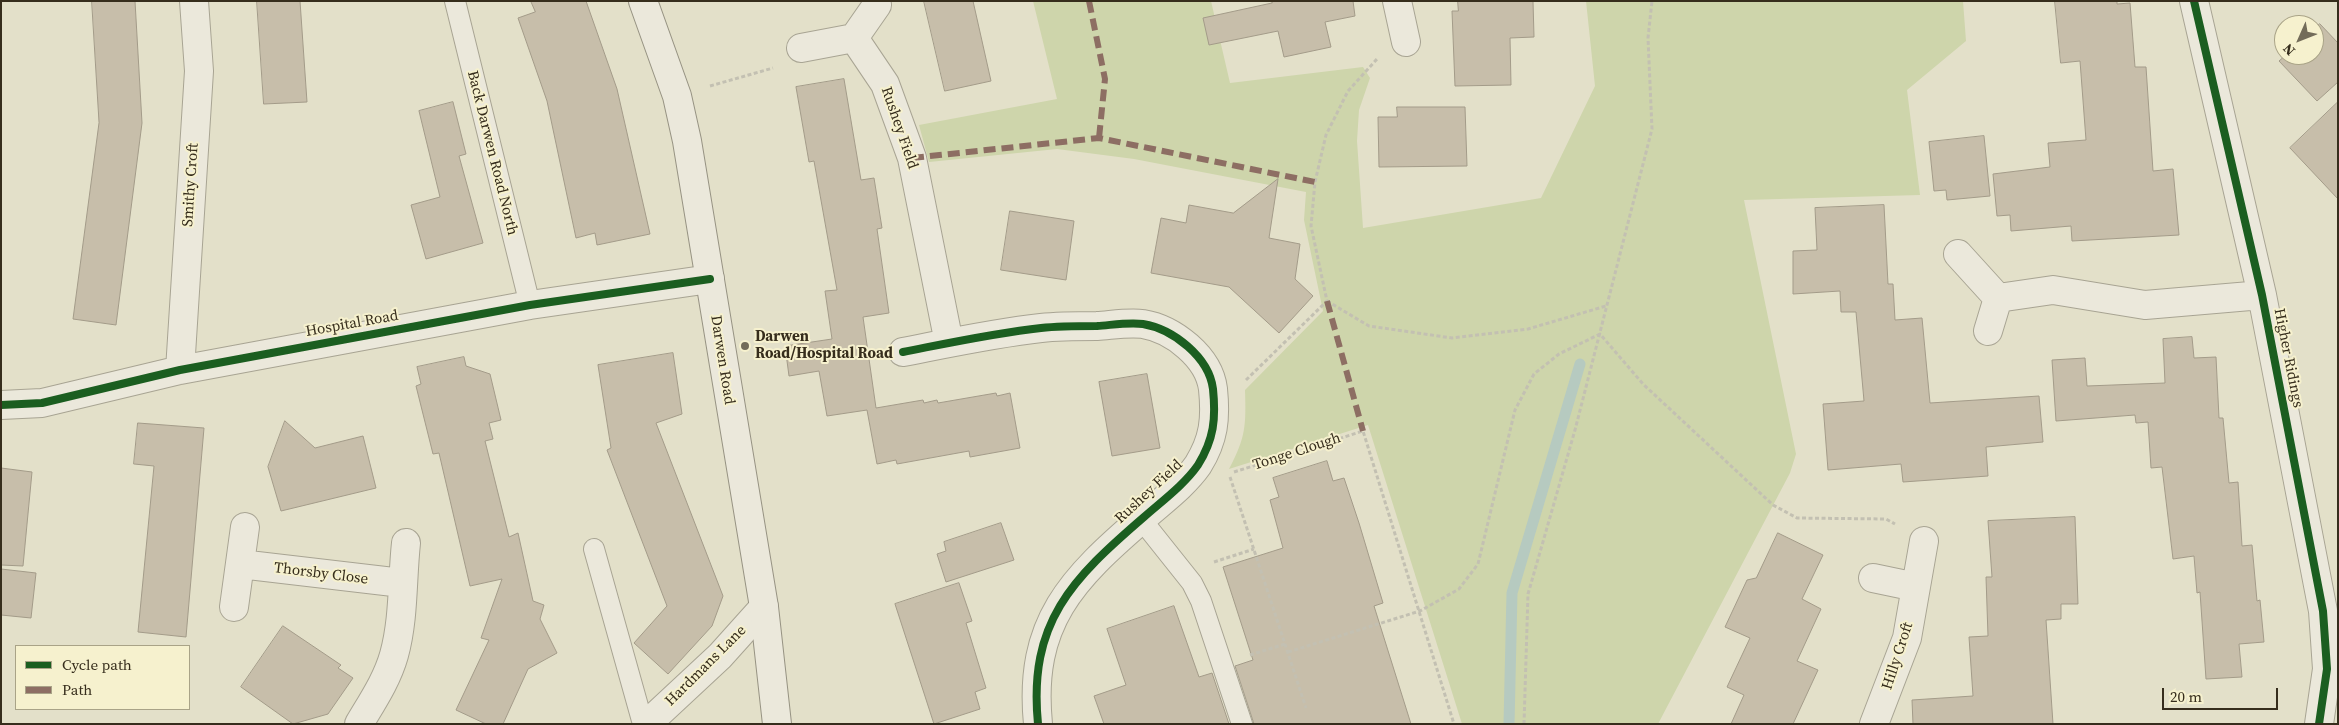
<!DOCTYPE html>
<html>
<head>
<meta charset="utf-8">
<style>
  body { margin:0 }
  #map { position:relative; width:2339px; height:725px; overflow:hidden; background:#e3e0c9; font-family:"Source Serif 4",serif }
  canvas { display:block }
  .frame { position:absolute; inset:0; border:2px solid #362d1c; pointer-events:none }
  .legend { position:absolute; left:15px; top:645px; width:175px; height:65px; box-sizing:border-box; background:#f6f1ce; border:1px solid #a9a387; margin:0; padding:6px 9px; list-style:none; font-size:15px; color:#362d1c }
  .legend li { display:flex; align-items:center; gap:10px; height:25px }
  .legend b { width:25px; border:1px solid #a9a387 }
  .north { position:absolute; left:2274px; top:15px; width:50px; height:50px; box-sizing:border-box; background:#f6f1ce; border:1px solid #a9a387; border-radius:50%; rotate:226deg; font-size:14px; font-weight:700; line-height:20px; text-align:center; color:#362d1c }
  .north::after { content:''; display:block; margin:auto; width:18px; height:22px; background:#736c59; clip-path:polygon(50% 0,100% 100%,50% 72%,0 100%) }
  .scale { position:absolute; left:2162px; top:688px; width:116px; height:22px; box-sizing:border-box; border:2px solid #362d1c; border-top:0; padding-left:6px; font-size:15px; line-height:18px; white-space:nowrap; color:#362d1c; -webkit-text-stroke:4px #f6f1ce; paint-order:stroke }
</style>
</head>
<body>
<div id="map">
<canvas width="2339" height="725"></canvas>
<div class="frame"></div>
<ul class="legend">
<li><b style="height:6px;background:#1b5e20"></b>Cycle path</li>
<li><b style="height:6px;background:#8d6e63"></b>Path</li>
</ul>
<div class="north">N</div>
<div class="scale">20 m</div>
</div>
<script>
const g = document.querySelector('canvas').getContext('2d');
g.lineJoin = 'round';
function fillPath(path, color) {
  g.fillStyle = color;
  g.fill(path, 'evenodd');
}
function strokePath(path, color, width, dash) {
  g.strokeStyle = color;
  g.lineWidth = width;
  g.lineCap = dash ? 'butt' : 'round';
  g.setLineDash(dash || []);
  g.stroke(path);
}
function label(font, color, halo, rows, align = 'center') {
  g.font = font + ' "Source Serif 4",serif';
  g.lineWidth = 4;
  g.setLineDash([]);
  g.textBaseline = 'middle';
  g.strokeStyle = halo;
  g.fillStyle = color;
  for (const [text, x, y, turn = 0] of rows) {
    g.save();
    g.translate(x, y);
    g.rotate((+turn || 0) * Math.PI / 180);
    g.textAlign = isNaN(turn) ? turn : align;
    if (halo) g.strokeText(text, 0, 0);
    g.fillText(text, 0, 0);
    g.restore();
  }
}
fillPath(new Path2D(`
  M 1033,1 L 1211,1 L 1230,83 L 1363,67 L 1370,78 L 1359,110 L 1357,141 L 1363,228 L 1541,198 L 1595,86 L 1586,1 L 1963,1 L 1966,41 L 1907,90 L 1920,195 L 1744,200 L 1796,454 L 1790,473 L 1658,724 L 1462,724 L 1368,425 L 1229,469 C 1246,437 1246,425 1245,390 L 1323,311 L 1304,220 L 1306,192 L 1134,159 L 1057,149 L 929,162 L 919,125 L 1057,99 Z`), '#ced5ab');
strokePath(new Path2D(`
  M 1509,724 L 1512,593 L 1580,364`), '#b6cac0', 11);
const building = new Path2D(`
  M 92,1 L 135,1 L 142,123 L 116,325 L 73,319 L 99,123 Z
  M 257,1 L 300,1 L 307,102 L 264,104 Z
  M 531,1 L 586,1 L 617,89 L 650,234 L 597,245 L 595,233 L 576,238 L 547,101 L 518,18 L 535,12 Z
  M 924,1 L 973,1 L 991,81 L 945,91 Z
  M 1271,1 L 1353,1 L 1355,16 L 1325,22 L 1331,47 L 1284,57 L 1278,31 L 1209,45 L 1203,18 L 1272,3 Z
  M 1458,1 L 1533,1 L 1534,37 L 1510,38 L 1511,85 L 1455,86 L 1452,11 L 1458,11 Z
  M 2055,1 L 2117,1 L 2117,4 L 2130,3 L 2135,67 L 2146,67 L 2153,171 L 2173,169 L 2179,235 L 2072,241 L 2071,226 L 2011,231 L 2010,215 L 1997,216 L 1993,174 L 2050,167 L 2048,143 L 2086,140 L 2080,61 L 2061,63 Z
  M 2320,24 L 2338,43 L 2338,82 L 2317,101 L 2279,61 L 2286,55 L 2314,55 L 2314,29 Z
  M 844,79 L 861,180 L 874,178 L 882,228 L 877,229 L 889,313 L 863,317 L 876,408 L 923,400 L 924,403 L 937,400 L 938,403 L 996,393 L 997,396 L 1010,393 L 1020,448 L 970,457 L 969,451 L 897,464 L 896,460 L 877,464 L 867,410 L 827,416 L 819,371 L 789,376 L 785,346 L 832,339 L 825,291 L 837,290 L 814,161 L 809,162 L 796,87 Z
  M 453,102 L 466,154 L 459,156 L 483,243 L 426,259 L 411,205 L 440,197 L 419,111 Z
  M 2338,102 L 2338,199 L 2290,148 Z
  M 1397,107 L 1465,107 L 1467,166 L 1379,167 L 1378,117 L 1397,117 Z
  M 1984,136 L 1990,196 L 1947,200 L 1946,190 L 1934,191 L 1929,142 Z
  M 1278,179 L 1269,238 L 1300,244 L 1295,279 L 1313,296 L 1279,333 L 1229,287 L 1151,273 L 1161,218 L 1186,223 L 1189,205 L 1233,213 Z
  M 1884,205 L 1888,284 L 1893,284 L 1895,320 L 1922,318 L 1930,403 L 2039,396 L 2043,442 L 1986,447 L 1988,476 L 1903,482 L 1901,464 L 1828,470 L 1823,404 L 1864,401 L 1856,312 L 1841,312 L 1840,291 L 1793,294 L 1793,251 L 1817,250 L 1815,208 Z
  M 1010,211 L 1074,221 L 1066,280 L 1001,270 Z
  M 2192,337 L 2194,358 L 2216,357 L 2219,418 L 2223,418 L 2229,483 L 2238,482 L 2242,546 L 2252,545 L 2257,601 L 2260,600 L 2264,642 L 2239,644 L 2242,677 L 2206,679 L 2200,592 L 2197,593 L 2194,556 L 2173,559 L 2162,467 L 2151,468 L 2148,422 L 2136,423 L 2135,415 L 2056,421 L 2052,360 L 2085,358 L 2087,386 L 2165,383 L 2163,339 Z
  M 673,353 L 682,414 L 656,423 L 723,596 L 712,626 L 668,674 L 634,643 L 667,606 L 607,450 L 611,448 L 598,365 Z
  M 464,357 L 466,366 L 490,374 L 501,420 L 489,423 L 493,439 L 485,441 L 509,537 L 518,533 L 533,601 L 544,605 L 540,619 L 557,653 L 528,669 L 503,724 L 486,724 L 456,710 L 489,640 L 481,638 L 502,579 L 470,586 L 439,453 L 433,454 L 416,386 L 421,384 L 417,367 Z
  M 1147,374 L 1160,448 L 1112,456 L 1099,382 Z
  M 285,421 L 315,448 L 363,436 L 376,488 L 281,511 L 268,467 Z
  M 138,423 L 204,428 L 186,637 L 138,632 L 154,466 L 134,464 Z
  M 1327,461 L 1333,481 L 1344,478 L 1359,523 L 1383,603 L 1374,606 L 1411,724 L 1254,724 L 1235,666 L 1253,660 L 1223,567 L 1283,548 L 1270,500 L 1279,497 L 1273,478 Z
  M 1,468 L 32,472 L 23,566 L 1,565 Z
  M 2075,517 L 2078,604 L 2061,604 L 2061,619 L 2046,620 L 2053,724 L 1913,724 L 1912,700 L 1973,696 L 1969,637 L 1988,636 L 1986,577 L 1992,577 L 1988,521 Z
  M 1001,523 L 1014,560 L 946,582 L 937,554 L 946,551 L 944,542 Z
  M 1778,533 L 1823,555 L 1802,599 L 1821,609 L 1797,661 L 1818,670 L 1793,724 L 1731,724 L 1744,695 L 1727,687 L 1750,638 L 1725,627 L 1747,580 L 1756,578 Z
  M 1,569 L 36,573 L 31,618 L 1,615 Z
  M 959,583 L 972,621 L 966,623 L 986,688 L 975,692 L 980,709 L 934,724 L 895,604 Z
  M 1174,606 L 1199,677 L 1212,673 L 1229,724 L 1104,724 L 1094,696 L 1126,685 L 1107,629 Z
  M 283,626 L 341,665 L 338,668 L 353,678 L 328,714 L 293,724 L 241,687 Z`);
fillPath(building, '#c7beaa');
strokePath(building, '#a39b89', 1);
const lane = new Path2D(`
  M 455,1 L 530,305
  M 1141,519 L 1192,583 L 1201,601 L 1242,724
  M 594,549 L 643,724`);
const street = new Path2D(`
  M 1397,1 L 1406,42
  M 2194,1 L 2262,295 L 2323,611 L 2327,669 L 2319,724
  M 854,38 L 885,84 L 912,158 L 949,343
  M 801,48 L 854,38 L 877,5
  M 1958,254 L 1998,298 L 1988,331
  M 1998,298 L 2053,290 L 2145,305 L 2262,295
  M 903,352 C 949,343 995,333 1041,328 C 1059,326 1079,326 1097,326 C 1112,325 1129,322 1143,324 C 1173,329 1209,357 1213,389 C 1216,419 1214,439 1198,465 C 1184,485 1162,501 1144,517 C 1072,579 1028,622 1038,724
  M 180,370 L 199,71 L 194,1
  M 1,405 L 42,403 L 180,370 L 530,305 L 710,279
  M 240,564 L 402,583
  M 1873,578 L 1916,587
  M 234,607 L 245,527
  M 359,724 C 372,702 387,680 394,655 C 404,619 402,580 406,543
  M 647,724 L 720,656 L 764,607
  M 1874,724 L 1907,638 L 1924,541`);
const secondary = new Path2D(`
  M 643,1 L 677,96 L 687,141 L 764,607 L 777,724`);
strokePath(lane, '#a8a493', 22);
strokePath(street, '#a8a493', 30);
strokePath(secondary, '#979383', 30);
strokePath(new Path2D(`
  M 710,86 L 773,68
  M 1327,301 L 1369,326 L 1452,338 L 1528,329 L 1606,306
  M 1246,380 L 1327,301 L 1311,226 L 1315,182 L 1326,135 L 1348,91 L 1377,59
  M 1234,472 L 1363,431 L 1454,724
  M 1230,477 L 1306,708
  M 1214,562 L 1254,549
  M 1288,652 L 1420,611 L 1459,589 L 1478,564 L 1515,410 L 1534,374 L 1559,354 L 1600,334 L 1643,384 L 1773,505 L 1797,518 L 1886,519 L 1895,524
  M 1250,655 L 1285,644
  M 1524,724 L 1528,594 L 1575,430 L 1652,129 L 1648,38 L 1652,1`), '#c3c0b2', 3, [4, 2.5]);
strokePath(lane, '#ebe8db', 20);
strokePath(street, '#ebe8db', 28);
strokePath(secondary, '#ebe8db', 28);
strokePath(new Path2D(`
  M 1089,1 L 1105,79 L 1099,138
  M 912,158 L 1099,138 L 1315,182
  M 1327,301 L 1363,431`), '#8d6e63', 6, [12, 6]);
strokePath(new Path2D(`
  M 2194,1 L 2262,295 L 2323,611 L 2327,669 L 2319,724
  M 903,352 C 949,343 995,333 1041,328 C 1059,326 1079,326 1097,326 C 1112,325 1129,322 1143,324 C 1173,329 1209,357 1213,389 C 1216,419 1214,439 1198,465 C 1184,485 1162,501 1144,517 C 1072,579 1028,622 1038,724
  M 1,405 L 42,403 L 180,370 L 530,305 L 710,279`), '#1b5e20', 8);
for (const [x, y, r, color] of [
  [745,346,5,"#736c59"]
]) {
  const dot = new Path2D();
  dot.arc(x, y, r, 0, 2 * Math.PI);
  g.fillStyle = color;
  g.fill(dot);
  strokePath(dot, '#f6f1ce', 2);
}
label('15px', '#362d1c', '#f6f1ce', [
  ["Rushey Field",899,128,71],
  ["Back Darwen Road North",492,153,76],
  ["Smithy Croft",191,185,-86],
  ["Hospital Road",352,324,-10],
  ["Higher Ridings",2288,358,79],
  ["Darwen Road",722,360,81],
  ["Tonge Clough",1297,452,-18],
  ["Rushey Field",1149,492,-43],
  ["Thorsby Close",321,574,7],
  ["Hilly Croft",1898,656,-72],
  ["Hardmans Lane",706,666,-45]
]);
label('bold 15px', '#362d1c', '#f6f1ce', [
  ["Darwen",755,337],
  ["Road/Hospital Road",755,354]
], 'left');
</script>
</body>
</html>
